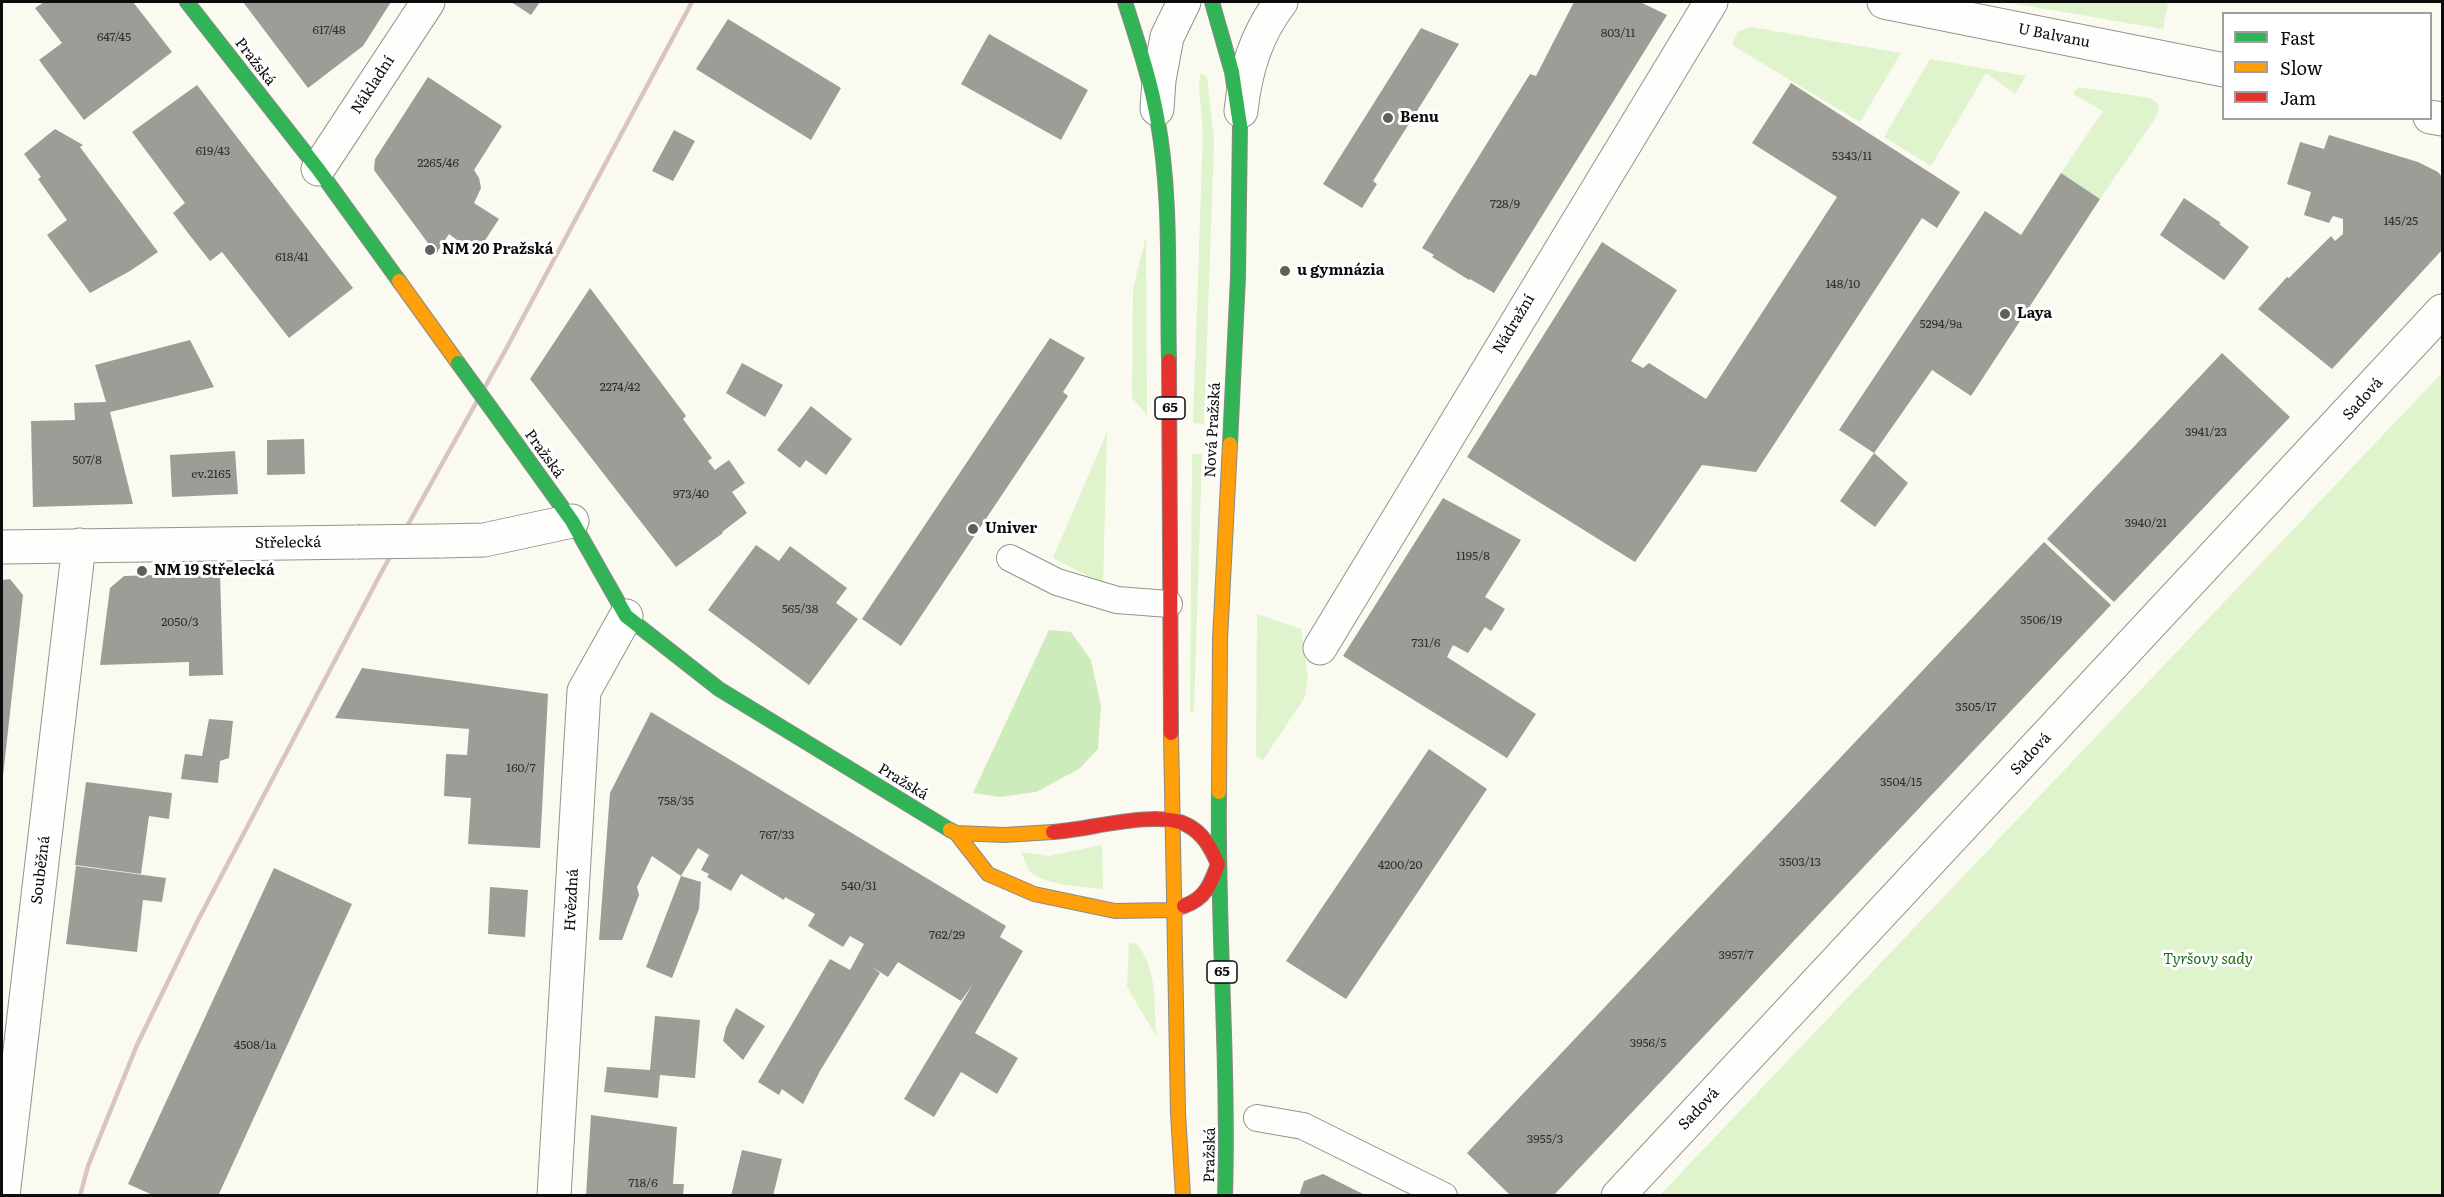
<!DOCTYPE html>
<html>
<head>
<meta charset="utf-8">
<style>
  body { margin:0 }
  #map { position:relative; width:2444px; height:1197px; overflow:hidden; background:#fafaf0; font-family:Literata,serif }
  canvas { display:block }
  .frame { position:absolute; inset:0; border:3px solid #0c0c0c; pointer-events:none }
  .legend { position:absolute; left:2222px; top:12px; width:210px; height:108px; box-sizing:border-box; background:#fff; border:2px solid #9e9e9e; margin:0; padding:8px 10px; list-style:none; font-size:18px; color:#0c0c0c }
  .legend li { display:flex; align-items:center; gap:12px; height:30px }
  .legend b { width:30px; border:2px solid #9e9e9e }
</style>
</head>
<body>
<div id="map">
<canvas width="2444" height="1197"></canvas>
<div class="frame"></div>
<ul class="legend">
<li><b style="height:8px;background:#30b455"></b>Fast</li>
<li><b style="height:8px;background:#ff9f0a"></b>Slow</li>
<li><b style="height:8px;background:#e5322d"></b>Jam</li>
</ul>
</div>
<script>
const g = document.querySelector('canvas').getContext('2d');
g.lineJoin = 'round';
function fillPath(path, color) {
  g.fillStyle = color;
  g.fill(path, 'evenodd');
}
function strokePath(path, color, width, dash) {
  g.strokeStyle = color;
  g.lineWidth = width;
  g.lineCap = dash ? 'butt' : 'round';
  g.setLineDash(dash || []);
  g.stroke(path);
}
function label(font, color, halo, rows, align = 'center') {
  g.font = font + ' Literata,serif';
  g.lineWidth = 6;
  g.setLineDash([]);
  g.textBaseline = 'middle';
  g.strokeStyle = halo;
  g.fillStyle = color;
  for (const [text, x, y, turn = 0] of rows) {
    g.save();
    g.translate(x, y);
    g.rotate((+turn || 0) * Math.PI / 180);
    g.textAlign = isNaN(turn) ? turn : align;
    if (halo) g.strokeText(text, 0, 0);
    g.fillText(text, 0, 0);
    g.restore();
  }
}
fillPath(new Path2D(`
  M 2004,2 L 2165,2 L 2168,4 L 2163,29 Z
  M 1751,27 L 1901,53 L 1860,122 L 1732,45 L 1738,31 Z
  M 1930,59 L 2026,76 L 2015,94 L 1986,73 L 1931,166 L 1884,137 Z
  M 1200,73 L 1207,77 L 1214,142 L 1204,424 L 1193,423 L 1203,133 L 1199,87 Z
  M 2078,87 L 2150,98 L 2157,103 L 2159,109 L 2154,120 L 2100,199 L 2061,173 L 2103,111 L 2073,94 Z
  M 1146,236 L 1147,415 L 1132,398 L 1133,289 Z
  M 2442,373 L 2442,1195 L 1660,1195 Z
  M 1107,432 L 1103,584 L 1053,558 Z
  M 1192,454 L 1202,454 L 1194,711 L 1190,712 Z
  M 1257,614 L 1301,629 L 1308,678 L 1305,697 L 1263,760 L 1256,756 Z
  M 1102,845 L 1103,889 C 1086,887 1040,885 1029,870 C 1026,865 1024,858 1021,852 L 1048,856 Z
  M 1129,943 L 1137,944 C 1158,972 1154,1003 1156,1036 L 1127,987 Z`), '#dff3cd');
fillPath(new Path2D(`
  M 1049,630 L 1071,632 L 1091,660 L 1101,706 L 1098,749 L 1079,769 L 1036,792 L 1000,797 L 973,793 Z`), '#ceebbb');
fillPath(new Path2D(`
  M 44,2 L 133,2 L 172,52 L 84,120 L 39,60 L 62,43 L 35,8 Z
  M 243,2 L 391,2 L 363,46 L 308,88 Z
  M 511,2 L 540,2 L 531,15 Z
  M 1574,2 L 1640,2 L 1667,15 L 1494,293 L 1470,279 L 1469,280 L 1432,257 L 1434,255 L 1422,248 L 1530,74 L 1536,76 Z
  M 728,19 L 841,88 L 811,140 L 696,69 Z
  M 1421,28 L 1459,44 L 1373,181 L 1377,184 L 1362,208 L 1323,184 Z
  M 989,34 L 1088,90 L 1061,140 L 961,84 Z
  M 428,77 L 502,126 L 474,170 L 479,178 L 481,188 L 474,203 L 499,219 L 476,254 L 449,234 L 436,254 L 374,170 L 375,159 Z
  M 1791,83 L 1960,192 L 1937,228 L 1922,218 L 1756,472 L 1702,465 L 1635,562 L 1467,457 L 1602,242 L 1677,290 L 1631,361 L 1643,368 L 1649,363 L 1706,399 L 1837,197 L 1752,143 Z
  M 197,85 L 353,288 L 289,338 L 222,252 L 210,261 L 188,233 L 173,213 L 185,203 L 132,132 Z
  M 55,129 L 83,145 L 80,147 L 158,252 L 130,271 L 90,293 L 47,235 L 67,220 L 38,179 L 41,177 L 24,154 Z
  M 674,130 L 695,141 L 673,181 L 652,171 Z
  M 2329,135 L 2418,162 L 2438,172 L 2442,177 L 2442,250 L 2332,369 L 2258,309 L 2287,277 L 2289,278 L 2331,236 L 2335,241 L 2343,234 L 2343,219 L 2333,216 L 2329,223 L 2304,215 L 2311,192 L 2287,184 L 2300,142 L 2324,149 Z
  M 2061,173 L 2100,199 L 1971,396 L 1932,370 L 1874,453 L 1839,430 L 1985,211 L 2021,235 Z
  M 2184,198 L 2221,223 L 2219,224 L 2249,247 L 2224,280 L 2160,235 Z
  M 590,288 L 686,416 L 683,419 L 712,458 L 708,461 L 715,470 L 729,460 L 745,483 L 732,492 L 747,513 L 722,532 L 723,533 L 676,567 L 530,379 Z
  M 1050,338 L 1085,358 L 1063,392 L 1068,396 L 901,646 L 862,619 Z
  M 190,340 L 214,387 L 110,412 L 133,504 L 33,507 L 31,421 L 75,420 L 74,403 L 106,402 L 95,365 Z
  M 2222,353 L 2290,417 L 2114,602 L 2047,539 Z
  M 742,363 L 783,385 L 765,417 L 726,393 Z
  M 811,406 L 852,439 L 826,475 L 806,460 L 800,468 L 777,450 Z
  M 304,439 L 305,474 L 267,475 L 267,440 Z
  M 235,451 L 238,494 L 172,497 L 170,455 Z
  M 1874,453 L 1908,483 L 1875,527 L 1840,501 Z
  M 1443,498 L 1521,540 L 1485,597 L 1505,609 L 1491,631 L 1485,627 L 1468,653 L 1453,645 L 1447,657 L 1536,714 L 1507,758 L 1343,656 Z
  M 2044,542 L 2111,605 L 1553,1196 L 1511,1196 L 1467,1153 Z
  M 756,545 L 779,561 L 790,546 L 847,588 L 836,603 L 858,619 L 809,685 L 708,610 Z
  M 220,573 L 223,675 L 189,676 L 189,662 L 100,665 L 110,588 L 124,576 Z
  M 10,579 L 23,595 L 3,776 L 2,580 Z
  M 362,668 L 548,694 L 540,848 L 468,844 L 471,798 L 444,796 L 446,754 L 467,755 L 469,729 L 335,718 Z
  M 651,712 L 1006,926 L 1000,937 L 1023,951 L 975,1033 L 1018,1058 L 997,1094 L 961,1072 L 934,1117 L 904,1099 L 973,984 L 961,1001 L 898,962 L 888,977 L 872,967 L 880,973 L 820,1071 L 803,1104 L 782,1089 L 779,1095 L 758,1082 L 830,959 L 850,970 L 864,944 L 850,936 L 843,947 L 808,926 L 815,914 L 785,897 L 784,900 L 741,874 L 731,891 L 707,877 L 709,874 L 701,870 L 709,855 L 698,848 L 681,876 L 652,856 L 637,887 L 639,895 L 622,940 L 599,940 L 610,793 Z
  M 209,719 L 233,721 L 229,758 L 220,761 L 218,783 L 181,779 L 185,754 L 202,756 Z
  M 1429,749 L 1487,789 L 1346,999 L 1286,961 Z
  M 86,782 L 172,793 L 169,819 L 149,816 L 141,874 L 75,865 Z
  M 76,866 L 166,878 L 162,902 L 143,900 L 137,952 L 66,944 Z
  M 274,868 L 352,904 L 218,1196 L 155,1196 L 128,1184 Z
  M 681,876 L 701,882 L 699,909 L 672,978 L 646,967 Z
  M 490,887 L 528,890 L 525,937 L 488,934 Z
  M 736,1008 L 765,1026 L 743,1060 L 723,1041 L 726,1028 Z
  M 655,1016 L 700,1020 L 695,1078 L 660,1075 L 658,1098 L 604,1092 L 607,1067 L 650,1070 Z
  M 591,1115 L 677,1127 L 673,1184 L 684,1184 L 683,1196 L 586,1196 Z
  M 742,1150 L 782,1159 L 773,1196 L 731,1196 Z
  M 1323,1174 L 1367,1196 L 1299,1196 L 1304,1181 Z`), '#9d9c96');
const lane = new Path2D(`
  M 1010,558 L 1057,582 L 1117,600 L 1169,604
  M 1257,1118 L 1303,1126 L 1444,1196`);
const street = new Path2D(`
  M 1884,2 L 2224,70
  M 1157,109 L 1159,80 L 1167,37 L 1184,2
  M 1241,111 C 1245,71 1256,34 1281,2
  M 2430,117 L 2442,119
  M 318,169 L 428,2
  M 439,541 L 484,540 L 572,521
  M 2,547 L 358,542
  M 1320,648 L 1711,2
  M 3,1196 L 79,545
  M 554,1196 L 584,691 L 626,616
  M 1618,1196 L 2442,311`);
const fast = new Path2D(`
  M 187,2 L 318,169 L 399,281
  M 1125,2 C 1137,40 1150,78 1157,117 C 1172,197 1167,281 1169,361
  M 1212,2 L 1232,72 L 1240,125 L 1238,277 L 1230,444
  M 503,425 L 572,521 L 626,616 L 719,689 L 950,830
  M 1219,792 C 1217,927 1229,1061 1225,1196`);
const slow = new Path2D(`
  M 399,281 L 458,363
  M 1171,733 L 1178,1113 L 1183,1196
  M 1219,792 L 1220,640 L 1230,444
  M 950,830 L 956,833 L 988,874 L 1034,894 L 1115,911 L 1173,910 L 1184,906
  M 956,833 L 1004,835 L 1053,832`);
const jam = new Path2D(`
  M 1169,361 L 1171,733
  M 1053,832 C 1088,830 1157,809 1187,825 C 1203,833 1211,848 1218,864 C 1211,884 1205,899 1184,906`);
strokePath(lane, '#93938f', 28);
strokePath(street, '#93938f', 35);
strokePath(fast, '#8a8a85', 16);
strokePath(slow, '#8a8a85', 16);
strokePath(jam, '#8a8a85', 16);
strokePath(lane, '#fefefd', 26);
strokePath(street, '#fefefd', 33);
strokePath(fast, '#30b455', 14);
strokePath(slow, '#ff9f0a', 14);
strokePath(jam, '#e5322d', 14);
strokePath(new Path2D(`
  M 80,1196 L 88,1166 L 137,1045 L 196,924 L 381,573 L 505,351 L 692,2`), '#d8c4c1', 4.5);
const streetBridge = new Path2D(`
  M 358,542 L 439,541`);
const fastBridge = new Path2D(`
  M 458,363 L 503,425`);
strokePath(streetBridge, '#93938f', 35, []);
strokePath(fastBridge, '#8a8a85', 16, []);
strokePath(streetBridge, '#fefefd', 33);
strokePath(fastBridge, '#30b455', 14);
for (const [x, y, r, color] of [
  [1388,118,6,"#5f5f5c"],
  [430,250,6,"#5f5f5c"],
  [1285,271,6,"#5f5f5c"],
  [2005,314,6,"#5f5f5c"],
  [973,529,6,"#5f5f5c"],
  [142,571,6,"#5f5f5c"]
]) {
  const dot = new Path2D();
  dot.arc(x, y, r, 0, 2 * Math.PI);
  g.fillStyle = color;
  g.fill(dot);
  strokePath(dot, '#fff', 2);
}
label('12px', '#30302e', null, [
  ["617/48",329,30],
  ["803/11",1618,33],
  ["647/45",114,37],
  ["619/43",213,151],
  ["5343/11",1852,156],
  ["2265/46",438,163],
  ["728/9",1505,204],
  ["145/25",2401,221],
  ["618/41",292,257],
  ["148/10",1843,284],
  ["5294/9a",1941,324],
  ["2274/42",620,387],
  ["3941/23",2206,432],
  ["507/8",87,460],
  ["ev.2165",211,474],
  ["973/40",691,494],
  ["3940/21",2146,523],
  ["1195/8",1473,556],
  ["565/38",800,609],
  ["3506/19",2041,620],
  ["2050/3",180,622],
  ["731/6",1426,643],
  ["3505/17",1976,707],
  ["160/7",521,768],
  ["3504/15",1901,782],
  ["758/35",676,801],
  ["767/33",777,835],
  ["3503/13",1800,862],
  ["4200/20",1400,865],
  ["540/31",859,886],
  ["762/29",947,935],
  ["3957/7",1736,955],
  ["3956/5",1648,1043],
  ["4508/1a",255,1045],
  ["3955/3",1545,1139],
  ["718/6",643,1183]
]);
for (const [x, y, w] of [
  [1170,408,30],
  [1222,972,30]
]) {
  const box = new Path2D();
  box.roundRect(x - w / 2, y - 11, w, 22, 4.5);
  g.fillStyle = '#fff';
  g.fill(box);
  strokePath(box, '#0c0c0c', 1.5);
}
label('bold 14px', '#0c0c0c', null, [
  ["65",1170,408],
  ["65",1222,972]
]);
label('15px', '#0c0c0c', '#fff', [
  ["U Balvanu",2054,36,11],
  ["Pražská",255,62,52],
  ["Nákladní",373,85,-57],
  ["Nádražní",1514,324,-59],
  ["Sadová",2363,399,-48],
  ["Nová Pražská",1213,430,-87],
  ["Pražská",544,454,54],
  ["Střelecká",288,543,-1],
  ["Sadová",2031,754,-47],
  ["Pražská",903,782,31],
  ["Souběžná",41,870,-83],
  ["Hvězdná",572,900,-87],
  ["Sadová",1699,1109,-47],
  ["Pražská",1210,1155,-89]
]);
label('bold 15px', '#0c0c0c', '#fff', [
  ["Benu",1400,118],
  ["NM 20 Pražská",442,250],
  ["u gymnázia",1297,271],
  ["Laya",2017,314],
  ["Univer",985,529],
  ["NM 19 Střelecká",154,571]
], 'left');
label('italic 15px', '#1e6a17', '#fff', [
  ["Tyršovy sady",2208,960]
]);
</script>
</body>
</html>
